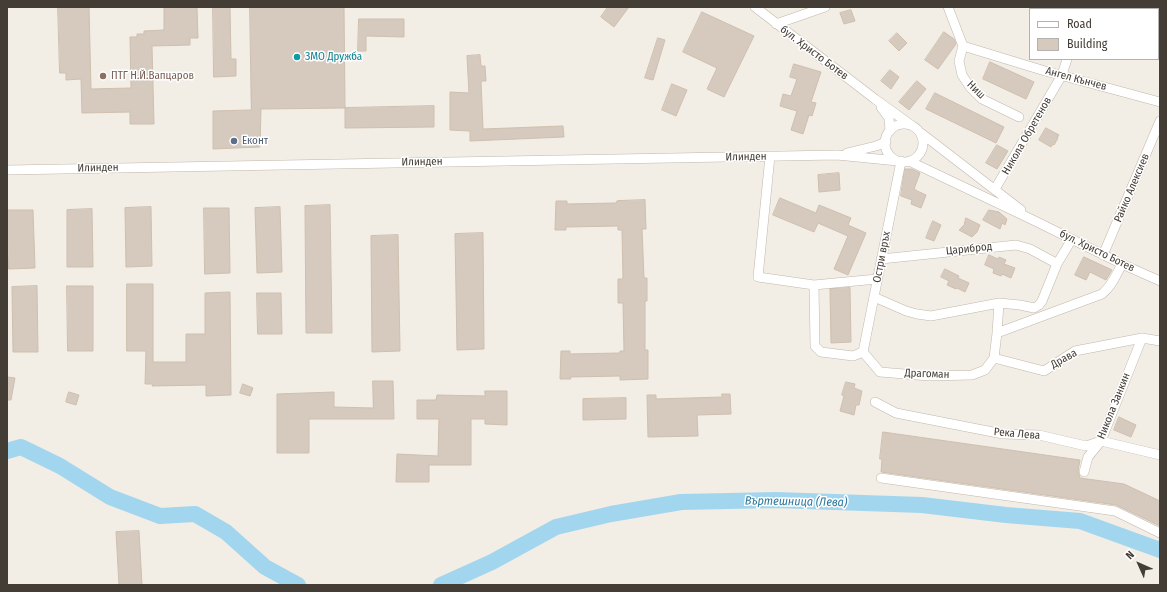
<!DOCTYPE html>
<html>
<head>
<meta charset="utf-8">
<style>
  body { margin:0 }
  #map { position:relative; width:1167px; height:592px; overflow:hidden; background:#f2ede5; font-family:"Fira Sans Condensed",sans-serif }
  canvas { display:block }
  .frame { position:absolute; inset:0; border:8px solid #443d35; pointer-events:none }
  .legend { position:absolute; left:1029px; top:8px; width:130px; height:52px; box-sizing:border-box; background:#fff; border:1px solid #b4b1ae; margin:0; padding:5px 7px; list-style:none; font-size:12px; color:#443d35 }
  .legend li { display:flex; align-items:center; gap:8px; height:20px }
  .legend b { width:20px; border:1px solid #b4b1ae }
  .north { position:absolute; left:1119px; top:544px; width:40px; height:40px; -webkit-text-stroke:3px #fff; paint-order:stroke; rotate:315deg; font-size:11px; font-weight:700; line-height:16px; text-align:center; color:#443d35 }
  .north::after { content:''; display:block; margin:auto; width:14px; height:18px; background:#443d35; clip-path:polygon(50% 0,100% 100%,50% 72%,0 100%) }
</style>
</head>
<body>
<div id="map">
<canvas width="1167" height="592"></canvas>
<div class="frame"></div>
<ul class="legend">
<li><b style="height:5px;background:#fff"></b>Road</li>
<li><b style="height:11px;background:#d6cabe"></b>Building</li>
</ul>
<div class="north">N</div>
</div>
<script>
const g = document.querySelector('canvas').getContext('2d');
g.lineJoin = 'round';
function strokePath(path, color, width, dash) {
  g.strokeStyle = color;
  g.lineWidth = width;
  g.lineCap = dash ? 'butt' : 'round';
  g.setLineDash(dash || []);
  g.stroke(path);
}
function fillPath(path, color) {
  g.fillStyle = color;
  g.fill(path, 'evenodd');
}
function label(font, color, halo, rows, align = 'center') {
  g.font = font + ' "Fira Sans Condensed",sans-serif';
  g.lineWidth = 3;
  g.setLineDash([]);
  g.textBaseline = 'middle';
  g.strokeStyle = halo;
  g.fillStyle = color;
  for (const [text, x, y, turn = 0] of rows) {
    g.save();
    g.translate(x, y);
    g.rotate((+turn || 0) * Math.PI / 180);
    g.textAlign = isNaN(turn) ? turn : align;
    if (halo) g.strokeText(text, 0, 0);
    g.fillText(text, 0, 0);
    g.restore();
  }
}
strokePath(new Path2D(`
  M 7,451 L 21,447 L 60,466 L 110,497 L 160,516 L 195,514 L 226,532 L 265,567 L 298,585
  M 441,585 L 492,562 L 556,527 L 611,514 L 681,502 L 776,500 L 922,505 L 1006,515 L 1080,521 L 1160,550`), '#a2d6ee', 16);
const building = new Path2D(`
  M 58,7 L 89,7 L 91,89 L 131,88 L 130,37 L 137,37 L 137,34 L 144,34 L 144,31 L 164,30 L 164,7 L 197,7 L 198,38 L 190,38 L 190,45 L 152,46 L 154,124 L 130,124 L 130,112 L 82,113 L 81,79 L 66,80 L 66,73 L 60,73 Z
  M 213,7 L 230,7 L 231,59 L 236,59 L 236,76 L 214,77 Z
  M 250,7 L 344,7 L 345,108 L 261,109 L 260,147 L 213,149 L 213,111 L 251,110 Z
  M 608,7 L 629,7 L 614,27 L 601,17 Z
  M 851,10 L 855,21 L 844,24 L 840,13 Z
  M 702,12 L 754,36 L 724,97 L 707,89 L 717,68 L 683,52 Z
  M 359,19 L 404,19 L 404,37 L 366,36 L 366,51 L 358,51 Z
  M 944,32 L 954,39 L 956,44 L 938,69 L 925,60 Z
  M 897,33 L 907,43 L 899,51 L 889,41 Z
  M 658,38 L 665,40 L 653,80 L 645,78 Z
  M 480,55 L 481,66 L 485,66 L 486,81 L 481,81 L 483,129 L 563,126 L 564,137 L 470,141 L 470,131 L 450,130 L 450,92 L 469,93 L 467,56 Z
  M 990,62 L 1034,82 L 1026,99 L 983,79 Z
  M 794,64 L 821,72 L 811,102 L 816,103 L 812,116 L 809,115 L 803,134 L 791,130 L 797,111 L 780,106 L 783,94 L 791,96 L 797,79 L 790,77 Z
  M 890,70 L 899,77 L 891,89 L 881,81 Z
  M 917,81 L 926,89 L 909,110 L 899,102 Z
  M 672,84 L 687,90 L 676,116 L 662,110 Z
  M 935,93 L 1004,127 L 996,143 L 926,109 Z
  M 434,106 L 434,127 L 345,128 L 345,108 Z
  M 1046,128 L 1059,135 L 1057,138 L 1058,138 L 1054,145 L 1053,144 L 1051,147 L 1039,140 Z
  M 997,145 L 1008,151 L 997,169 L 986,163 Z
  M 905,169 L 912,169 L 920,173 L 914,189 L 915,189 L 915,190 L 926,195 L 921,208 L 911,204 L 912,200 L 901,196 Z
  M 839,173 L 840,190 L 819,192 L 818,175 Z
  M 780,198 L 816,213 L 819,205 L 851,218 L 848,225 L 866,233 L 848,275 L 834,269 L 848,236 L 818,223 L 814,232 L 773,215 Z
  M 645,200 L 646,229 L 642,229 L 644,278 L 647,278 L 647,301 L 645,301 L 645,350 L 648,350 L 648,379 L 620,380 L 620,376 L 570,377 L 571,379 L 560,379 L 561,351 L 570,351 L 570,354 L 620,353 L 620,351 L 624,351 L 623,303 L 618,303 L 618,279 L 623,279 L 622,230 L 618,230 L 618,226 L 566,227 L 566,230 L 555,230 L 556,201 L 567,201 L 567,204 L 616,203 L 617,201 Z
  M 330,205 L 332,333 L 306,333 L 305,206 Z
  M 151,207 L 152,266 L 126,267 L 125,208 Z
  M 280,207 L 282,272 L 257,273 L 255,208 Z
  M 204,208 L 229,208 L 230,273 L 205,274 Z
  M 92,209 L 93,267 L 67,267 L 67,210 Z
  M 7,210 L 33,210 L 35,268 L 9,269 Z
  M 989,210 L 999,212 L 1007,219 L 1005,225 L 1002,223 L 1000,229 L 983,220 Z
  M 966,218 L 980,225 L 977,232 L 972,237 L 959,230 L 964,225 Z
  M 933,221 L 941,225 L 934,241 L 926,238 Z
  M 483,233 L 484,349 L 457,350 L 455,234 Z
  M 398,235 L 400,351 L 372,352 L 371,236 Z
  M 989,255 L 998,259 L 999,257 L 1006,260 L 1004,264 L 1015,268 L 1011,278 L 1002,274 L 1001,276 L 993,273 L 994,269 L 985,265 Z
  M 1084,257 L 1112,270 L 1106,280 L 1090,272 L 1086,280 L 1075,275 Z
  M 945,269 L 959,276 L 958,278 L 969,283 L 965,292 L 957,288 L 956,289 L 947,285 L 949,281 L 941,277 Z
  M 127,284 L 153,284 L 153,362 L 186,362 L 186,334 L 205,334 L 205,293 L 230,292 L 231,395 L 206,396 L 206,385 L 152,386 L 153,384 L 145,384 L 146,351 L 127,351 Z
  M 37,286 L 38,352 L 13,352 L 12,287 Z
  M 67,286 L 93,286 L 93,351 L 68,351 Z
  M 850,288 L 851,342 L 831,343 L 830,289 Z
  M 257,293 L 281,293 L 282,334 L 258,334 Z
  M 7,377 L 15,378 L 11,400 L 7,400 Z
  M 373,381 L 393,381 L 394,419 L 309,419 L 309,453 L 277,453 L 277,394 L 334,392 L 334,407 L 373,408 Z
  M 846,382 L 855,384 L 854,388 L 862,391 L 859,405 L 856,405 L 854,415 L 840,411 L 844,396 L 842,395 Z
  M 243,384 L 253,388 L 250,396 L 240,393 Z
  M 485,391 L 507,391 L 507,425 L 485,424 L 485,419 L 471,419 L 471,465 L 429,465 L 429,482 L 396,482 L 397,454 L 438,456 L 439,419 L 417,419 L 417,400 L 436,400 L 437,395 L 485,396 Z
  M 69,392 L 79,395 L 76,405 L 66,402 Z
  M 722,394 L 730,394 L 731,414 L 697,415 L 698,436 L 648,437 L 647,395 L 656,395 L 656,399 L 722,397 Z
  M 626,398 L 626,419 L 583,420 L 583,399 Z
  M 1119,417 L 1136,425 L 1131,437 L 1114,430 Z
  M 883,432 L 1080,460 L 1078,471 L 1080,478 L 1124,484 L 1160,501 L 1160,526 L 1116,505 L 881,472 L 882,459 L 880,459 Z
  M 139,531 L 142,585 L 119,585 L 116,532 Z`);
fillPath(building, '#d6cabe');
strokePath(building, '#cebfae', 1);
const minor = new Path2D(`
  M 755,7 L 875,99 L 911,125
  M 948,7 L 963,46 L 1045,71 L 1160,102
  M 1081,9 L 1082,7
  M 776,24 L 825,7
  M 963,46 L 959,61 L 962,75 L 970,87 L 982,99 L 1019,117
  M 881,107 L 889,118 L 890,131
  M885 143a19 19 0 1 1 38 0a19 19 0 1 1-38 0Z
  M 921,133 L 1021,210
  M 847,153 L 876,146 L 886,142
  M 770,156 L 758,277 L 814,285 L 815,346 L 821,352 L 853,356 L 863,352
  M 909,161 L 1033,220 L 1122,264 L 1160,281
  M 7,170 L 837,155 L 898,161
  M 995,189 L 1062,75 L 1067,59
  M 1103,255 L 1160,121
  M 881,259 L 1016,245 L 1030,249 L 1054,262
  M 814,285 L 877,279
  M 874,297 L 906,311 L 917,314 L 931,316 L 999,303
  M 997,333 L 1102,294 C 1112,286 1116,275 1122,264
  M 863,352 L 880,372 L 929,376 L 972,375 L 985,370 L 994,358 L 997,333 L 999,303 L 1020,305 L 1034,308 L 1039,305 L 1042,301 L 1057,264 L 1072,239
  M 863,352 L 901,161
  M 994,358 L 1044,371 L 1075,351 L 1142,338 L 1160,341
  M 875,402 L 896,413 L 1003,434 L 1039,435 L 1086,446 L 1101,441 L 1160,455
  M 1084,472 L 1088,457 L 1101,441 L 1142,338
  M 881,478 L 1115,511 L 1160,533`);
strokePath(minor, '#c0b7ab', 10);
strokePath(minor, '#fff', 9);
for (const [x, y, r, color] of [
  [297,57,4,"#0f9aa8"],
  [103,76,4,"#8d6e63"],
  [234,141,4,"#5c6f8a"]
]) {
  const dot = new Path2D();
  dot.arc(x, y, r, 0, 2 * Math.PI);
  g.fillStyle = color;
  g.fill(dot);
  strokePath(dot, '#fff', 1.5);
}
label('11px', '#443d35', '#fff', [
  ["бул. Христо Ботев",814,53,37],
  ["Ангел Кънчев",1076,79,15],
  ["Ниш",976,90,45],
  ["Никола Обретенов",1027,136,-60],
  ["Илинден",746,157,-1],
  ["Илинден",422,162,-1],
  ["Илинден",98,168,-1],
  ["Райко Алексиев",1132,188,-67],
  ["Цариброд",969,249,-6],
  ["бул. Христо Ботев",1097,251,26],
  ["Остри връх",882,257,-79],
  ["Драва",1064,359,-29],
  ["Драгоман",927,374,2],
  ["Никола Занкин",1114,406,-68],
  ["Река Лева",1017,434,5]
]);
label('11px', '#0d838f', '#fff', [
  ["ЗМО Дружба",305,57]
], 'left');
label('11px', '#785e54', '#fff', [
  ["ПТГ Н.Й.Вапцаров",111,76]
], 'left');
label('11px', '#4e5e75', '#fff', [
  ["Еконт",242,141]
], 'left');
label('italic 12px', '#2d799e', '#fff', [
  ["Въртешница (Лева)",796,502,1]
]);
</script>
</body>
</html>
